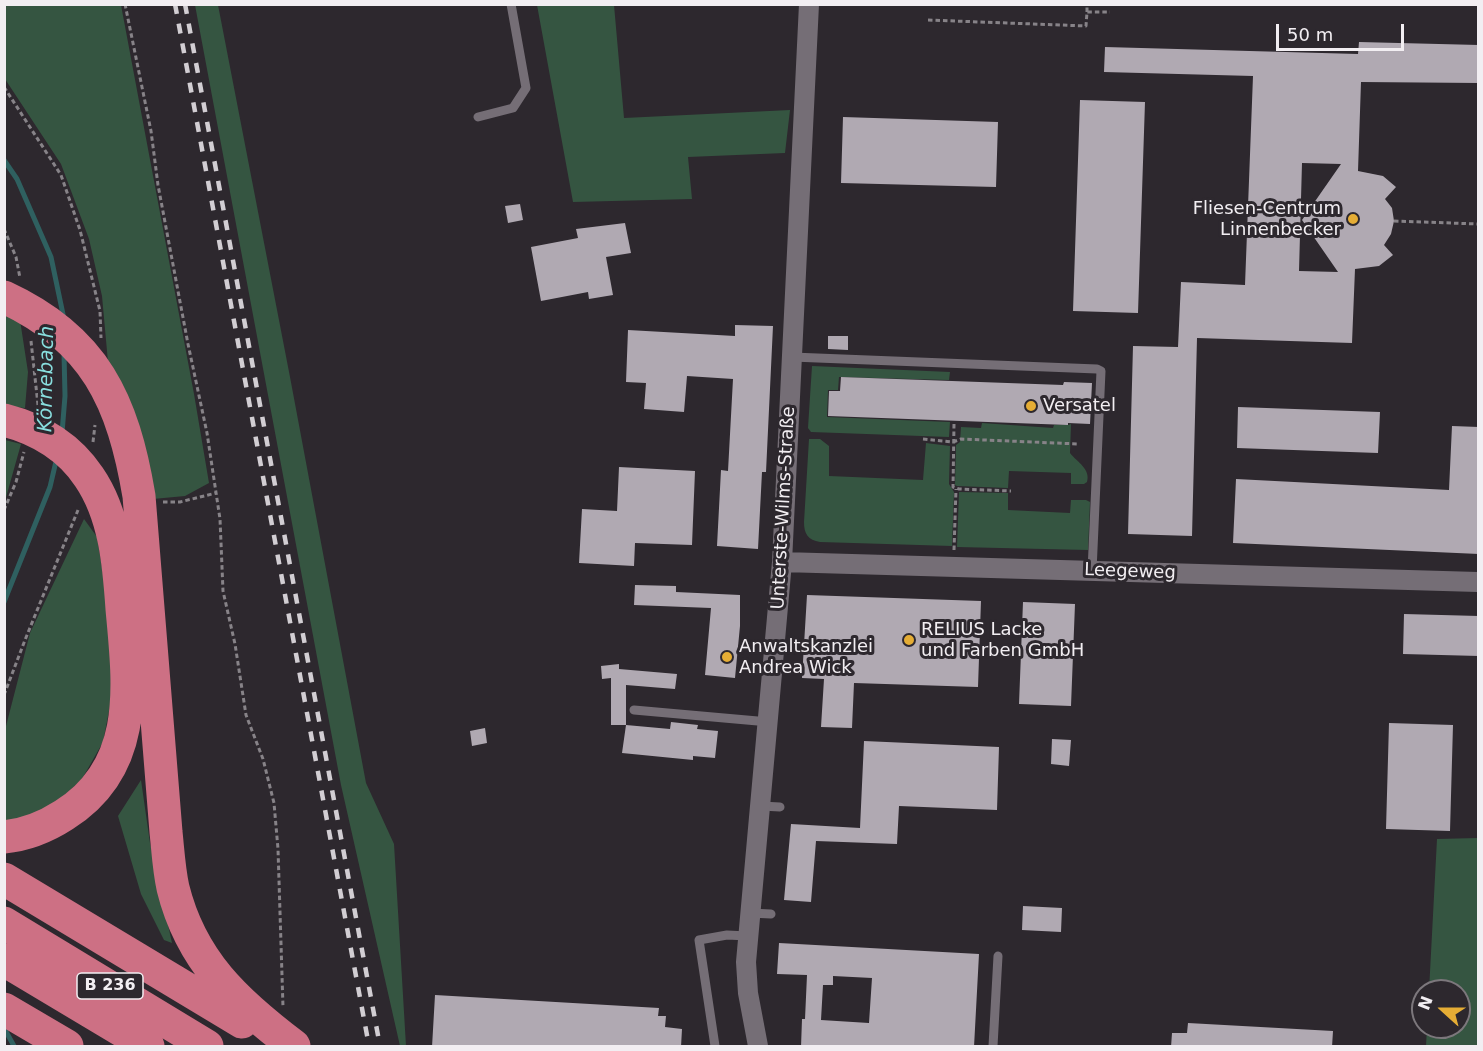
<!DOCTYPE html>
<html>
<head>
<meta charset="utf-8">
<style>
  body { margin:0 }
  #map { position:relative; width:1483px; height:1051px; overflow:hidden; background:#2d282e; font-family:"DejaVu Sans",sans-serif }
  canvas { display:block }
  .frame { position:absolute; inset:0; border:6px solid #f2eef2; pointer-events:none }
  .north { position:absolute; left:1411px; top:979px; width:60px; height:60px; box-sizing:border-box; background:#2d282e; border:2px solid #7c777c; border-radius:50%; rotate:291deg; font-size:16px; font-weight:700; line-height:24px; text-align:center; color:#f2eef2 }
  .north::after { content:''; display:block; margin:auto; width:21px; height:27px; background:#e5ad35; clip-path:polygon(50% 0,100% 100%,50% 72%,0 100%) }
  .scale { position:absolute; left:1276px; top:24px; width:128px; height:27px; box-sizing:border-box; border:3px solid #f2eef2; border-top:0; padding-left:8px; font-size:18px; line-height:21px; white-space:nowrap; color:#f2eef2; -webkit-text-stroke:4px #2d282e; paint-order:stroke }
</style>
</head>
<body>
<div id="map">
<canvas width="1483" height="1051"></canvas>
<div class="frame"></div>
<div class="north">N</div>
<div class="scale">50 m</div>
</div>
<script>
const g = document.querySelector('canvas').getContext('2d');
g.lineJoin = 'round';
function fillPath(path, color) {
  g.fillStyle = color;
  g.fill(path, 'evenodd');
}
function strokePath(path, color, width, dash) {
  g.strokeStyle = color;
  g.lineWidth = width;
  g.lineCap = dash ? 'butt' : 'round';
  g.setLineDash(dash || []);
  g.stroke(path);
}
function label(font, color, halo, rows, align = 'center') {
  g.font = font + ' "DejaVu Sans",sans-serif';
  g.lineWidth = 6;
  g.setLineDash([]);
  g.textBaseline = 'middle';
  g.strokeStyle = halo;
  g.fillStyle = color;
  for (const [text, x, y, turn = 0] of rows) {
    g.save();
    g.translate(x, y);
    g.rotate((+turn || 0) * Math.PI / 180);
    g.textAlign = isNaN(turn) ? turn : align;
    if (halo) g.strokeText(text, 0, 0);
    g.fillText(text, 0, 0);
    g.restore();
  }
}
fillPath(new Path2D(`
  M 4,5 L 121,5 L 194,394 L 209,483 L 185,496 L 153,499 L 108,362 L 102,296 L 89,239 L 61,164 L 5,79 Z
  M 195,5 L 218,5 L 290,377 L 366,783 L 394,844 L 406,1046 L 400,1046 L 341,785 Z
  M 537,5 L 614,5 L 624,118 L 790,110 L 785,153 L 688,157 L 692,199 L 573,202 Z
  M 4,310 L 20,320 L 28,372 L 25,408 L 5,406 Z
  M 812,366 L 950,372 L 949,380 L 839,377 L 838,390 L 828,390 L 827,417 L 950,422 L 949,437 L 811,432 L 808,428 Z
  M 982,423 L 1053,428 L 1054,425 L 1068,425 L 1071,424 L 1070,453 C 1077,462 1091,469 1087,482 L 1084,484 L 1071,484 L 1071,473 L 1009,471 L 1008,488 L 957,486 L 955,485 L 956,445 L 960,442 L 961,427 L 981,428 Z
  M 809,439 L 820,439 L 829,446 L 829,476 L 923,480 L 926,443 L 950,446 L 949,484 L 954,492 L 952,546 L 820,542 C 808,540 804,534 804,522 Z
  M 5,440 L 21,444 L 5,501 L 4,440 Z
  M 959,492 L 1008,493 L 1008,510 L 1070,513 L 1071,500 L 1086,500 L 1090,502 L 1088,550 L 957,547 Z
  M 84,519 L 97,537 L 105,586 L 115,680 L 103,742 L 82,779 L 53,806 L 20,820 L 5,820 L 5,730 L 30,633 Z
  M 141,780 L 150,843 L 172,943 L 164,940 L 141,894 L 118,816 Z
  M 1478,838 L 1478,1046 L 1426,1046 L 1427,1027 L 1459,1027 L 1459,991 L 1429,991 L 1437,839 Z`), '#355541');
strokePath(new Path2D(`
  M 4,160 L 17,179 L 51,257 L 64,319
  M 62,433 L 65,396 L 64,353
  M 4,602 L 50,487 L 57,457
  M 4,1028 L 14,1046`), '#2f6060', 5);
fillPath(new Path2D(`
  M 1359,42 L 1479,45 L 1479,83 L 1361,82 L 1358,171 L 1383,176 L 1396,187 L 1385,199 L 1392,208 L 1394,221 L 1391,234 L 1384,245 L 1393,255 L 1379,266 L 1355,269 L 1352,343 L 1197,338 L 1192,536 L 1128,534 L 1133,346 L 1178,347 L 1181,282 L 1245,285 L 1253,76 L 1104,72 L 1105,47 L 1358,54 ZM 1302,163 L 1341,164 L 1302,220 L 1338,272 L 1299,271 Z
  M 1080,100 L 1145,102 L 1138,313 L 1073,311 Z
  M 843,117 L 998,122 L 996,187 L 841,183 Z
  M 520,204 L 523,220 L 508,223 L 505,206 Z
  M 625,223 L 631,253 L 606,257 L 613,295 L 589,299 L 588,292 L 541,301 L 531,247 L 578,238 L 576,229 Z
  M 735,325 L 773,326 L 766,472 L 762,472 L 758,549 L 717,546 L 721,470 L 728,471 L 733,379 L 687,376 L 684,412 L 644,409 L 646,383 L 626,382 L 628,330 L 735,336 Z
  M 828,336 L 848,336 L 848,350 L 828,349 Z
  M 841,377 L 1063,385 L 1064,382 L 1092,383 L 1090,424 L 1068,423 L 1068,425 L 828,416 L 829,391 L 840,391 Z
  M 1238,407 L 1380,412 L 1378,453 L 1237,448 Z
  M 1452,426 L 1479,427 L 1479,554 L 1233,543 L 1236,479 L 1449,490 Z
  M 619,467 L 695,471 L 692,545 L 635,543 L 634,566 L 579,563 L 582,509 L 617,511 Z
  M 635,585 L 676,586 L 676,592 L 740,595 L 740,626 L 735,678 L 705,675 L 711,608 L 634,605 Z
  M 807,595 L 981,601 L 978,687 L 854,683 L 852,728 L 821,727 L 824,679 L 802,678 Z
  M 1023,602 L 1075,604 L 1071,706 L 1019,704 Z
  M 1404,614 L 1479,616 L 1479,656 L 1403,654 Z
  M 619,664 L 619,669 L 677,674 L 675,689 L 626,685 L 626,725 L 611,725 L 611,678 L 602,679 L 601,666 Z
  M 671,722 L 698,725 L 697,729 L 718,731 L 715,758 L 693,756 L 693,760 L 622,753 L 626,725 L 670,729 Z
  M 1389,723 L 1453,725 L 1450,831 L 1386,829 Z
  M 485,728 L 487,743 L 472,746 L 470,731 Z
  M 1052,739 L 1071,740 L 1069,766 L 1051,764 Z
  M 864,741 L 999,747 L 997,810 L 899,806 L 897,844 L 816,841 L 811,902 L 784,900 L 791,824 L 860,828 Z
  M 1023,906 L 1062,908 L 1061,932 L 1022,930 Z
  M 779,943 L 979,954 L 974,1047 L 801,1047 L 802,1019 L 805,1019 L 807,975 L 777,974 ZM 833,976 L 872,978 L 869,1023 L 821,1020 L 823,985 L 833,985 Z
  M 435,995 L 659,1008 L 658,1016 L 666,1016 L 665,1027 L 682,1029 L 681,1047 L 432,1047 Z
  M 1188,1023 L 1333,1031 L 1332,1047 L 1171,1047 L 1172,1033 L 1187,1033 Z`), '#b0a9b2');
strokePath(new Path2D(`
  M 125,4 L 151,131 L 158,185 L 188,344 L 207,433 L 220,519 L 223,591 L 235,644 L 246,715 L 263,759 L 274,803 L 278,849 L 283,1007
  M 1087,12 L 1087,4
  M 928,20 L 1086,26 L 1087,12 L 1110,12
  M 4,87 L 61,175 L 80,230 L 100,311 L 101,338
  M 1394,221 L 1478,224
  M 4,229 L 16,257 L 20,278
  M 31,341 L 38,405
  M 954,424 L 953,487 L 959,489 L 1011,491
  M 923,439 L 953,442 L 961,439 L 1079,444
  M 93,442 L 95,425
  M 163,502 L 180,502 L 216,493
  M 4,510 L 16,482 L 24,452
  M 954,550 L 956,489
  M 4,695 L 25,640 L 78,510`), '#878388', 3, [4.5, 3]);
strokePath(new Path2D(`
  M 478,117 L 513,108 L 526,88 L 511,4
  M 792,357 L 1097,369 L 1101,371 L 1092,571
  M 634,710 L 769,722
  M 761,806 L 780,807
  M 750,913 L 771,914
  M 715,1046 L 699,940 L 727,935 L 748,936
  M 993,1046 L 998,956`), '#756e76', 9);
strokePath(new Path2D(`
  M 782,562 L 1478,582
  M 758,1046 L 748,993 L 746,962 L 782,562 L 809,4`), '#756e76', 20);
strokePath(new Path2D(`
  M 4,297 C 95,339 123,401 139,496 L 166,832 C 168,851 169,870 173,888 C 191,961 236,1002 294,1046
  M 4,420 C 39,429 69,447 89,477 C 115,515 119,564 122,609 C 129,686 140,767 64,815 C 47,826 25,835 4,837
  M 4,879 L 242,1022
  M 4,923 L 207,1046
  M 4,960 L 148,1046
  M 4,1009 L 67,1046`), '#cd7084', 33);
strokePath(new Path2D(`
  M 175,4 L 369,1046
  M 185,4 L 380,1046`), '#d2ced3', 4.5, [10, 10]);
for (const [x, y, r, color] of [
  [1353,219,6,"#e5ad35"],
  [1031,406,6,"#e5ad35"],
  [909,640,6,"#e5ad35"],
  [727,657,6,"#e5ad35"]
]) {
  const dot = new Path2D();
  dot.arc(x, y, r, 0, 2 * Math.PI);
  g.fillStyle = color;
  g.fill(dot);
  strokePath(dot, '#2d282e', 2);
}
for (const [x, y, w] of [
  [110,986,66]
]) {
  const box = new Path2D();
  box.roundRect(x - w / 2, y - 13, w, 26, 4.5);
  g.fillStyle = '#2d282e';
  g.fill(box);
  strokePath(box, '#f2eef2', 1.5);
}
label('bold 16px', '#f2eef2', null, [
  ["B 236",110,986]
]);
label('18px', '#f2eef2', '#2d282e', [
  ["Fliesen-Centrum",1341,209,"right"],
  ["Linnenbecker",1341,230,"right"],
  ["Versatel",1043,406],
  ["RELIUS Lacke",921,630],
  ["und Farben GmbH",921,651],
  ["Anwaltskanzlei",739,647],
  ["Andrea Wick",739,668]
], 'left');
label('18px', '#f2eef2', '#2d282e', [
  ["Unterste-Wilms-Straße",784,508,-87],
  ["Leegeweg",1130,572,2]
]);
label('italic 20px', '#88dede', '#2d282e', [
  ["Körnebach",47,379,-89]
]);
</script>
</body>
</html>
